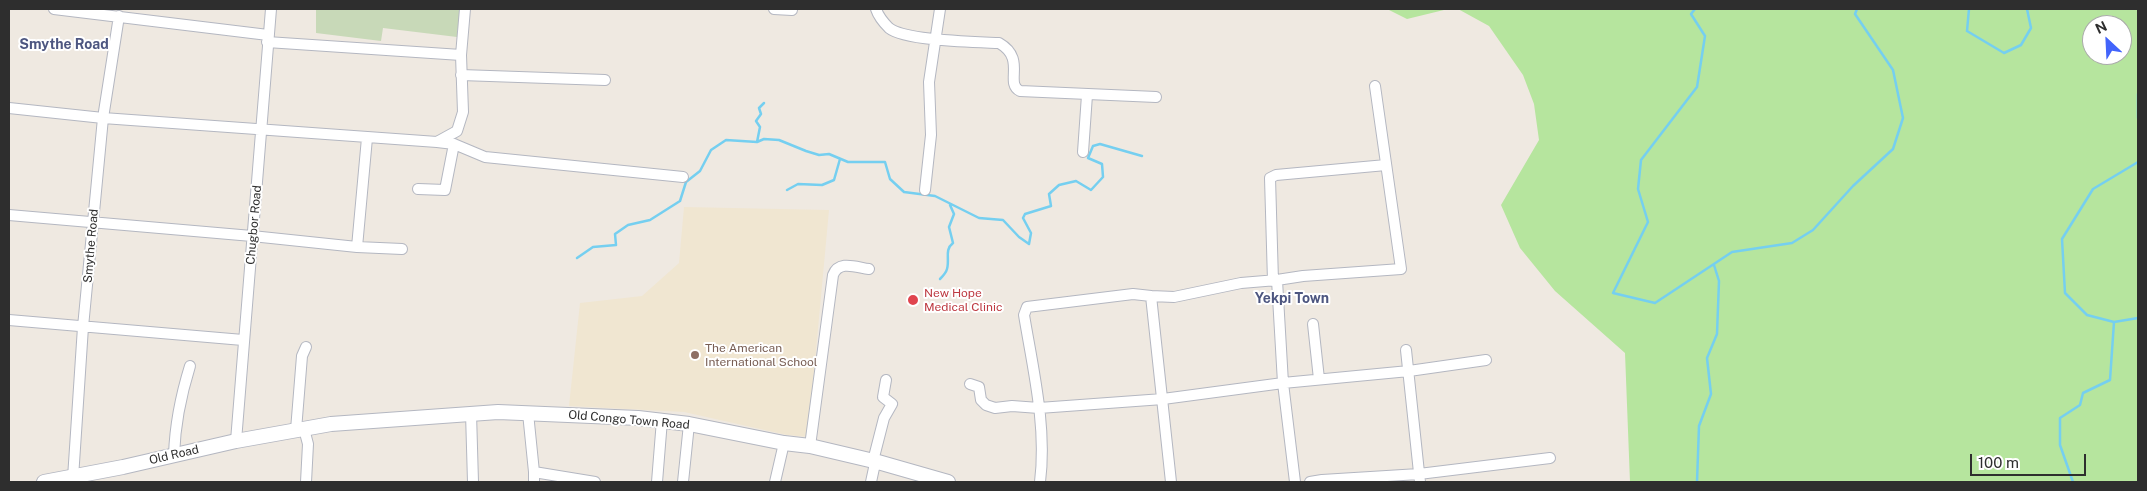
<!DOCTYPE html>
<html>
<head>
<meta charset="utf-8">
<style>
  body { margin:0 }
  #map { position:relative; width:2147px; height:491px; overflow:hidden; background:#efe9e1; font-family:"Public Sans",sans-serif }
  canvas { display:block }
  .frame { position:absolute; inset:0; border:10px solid #2e2e2e; pointer-events:none }
  .north { position:absolute; left:2082px; top:15px; width:50px; height:50px; box-sizing:border-box; background:#fff; border:1px solid #ababab; border-radius:50%; rotate:335deg; font-size:14px; font-weight:700; line-height:20px; text-align:center; color:#2e2e2e }
  .north::after { content:''; display:block; margin:auto; width:18px; height:22px; background:#4264fb; clip-path:polygon(50% 0,100% 100%,50% 72%,0 100%) }
  .scale { position:absolute; left:1970px; top:454px; width:116px; height:22px; box-sizing:border-box; border:2px solid #2e2e2e; border-top:0; padding-left:6px; font-size:15px; line-height:18px; white-space:nowrap; color:#2e2e2e; -webkit-text-stroke:4px #fff; paint-order:stroke }
</style>
</head>
<body>
<div id="map">
<canvas width="2147" height="491"></canvas>
<div class="frame"></div>
<div class="north">N</div>
<div class="scale">100 m</div>
</div>
<script>
const g = document.querySelector('canvas').getContext('2d');
g.lineJoin = 'round';
function fillPath(path, color) {
  g.fillStyle = color;
  g.fill(path, 'evenodd');
}
function strokePath(path, color, width, dash) {
  g.strokeStyle = color;
  g.lineWidth = width;
  g.lineCap = dash ? 'butt' : 'round';
  g.setLineDash(dash || []);
  g.stroke(path);
}
function label(font, color, halo, rows, align = 'center') {
  g.font = font + ' "Public Sans",sans-serif';
  g.lineWidth = 4;
  g.setLineDash([]);
  g.textBaseline = 'middle';
  g.strokeStyle = halo;
  g.fillStyle = color;
  for (const [text, x, y, turn = 0] of rows) {
    g.save();
    g.translate(x, y);
    g.rotate((+turn || 0) * Math.PI / 180);
    g.textAlign = isNaN(turn) ? turn : align;
    if (halo) g.strokeText(text, 0, 0);
    g.fillText(text, 0, 0);
    g.restore();
  }
}
fillPath(new Path2D(`
  M 684,207 L 829,210 L 808,437 L 787,435 L 684,412 L 569,406 L 580,303 L 642,296 L 679,263 Z`), '#f0e6d1');
fillPath(new Path2D(`
  M 1387,9 L 1448,9 L 1407,19 Z
  M 1458,9 L 2138,9 L 2138,482 L 1630,482 L 1625,353 L 1555,291 L 1520,248 L 1501,205 L 1539,140 L 1534,104 L 1523,75 L 1489,26 ZM 2092,25 L 2122,25 L 2122,55 L 2092,55 Z`), '#b6e59e');
fillPath(new Path2D(`
  M 316,9 L 460,9 L 457,37 L 383,28 L 381,41 L 316,33 Z`), '#c8d9b8');
strokePath(new Path2D(`
  M 1695,9 L 1691,14 L 1705,36 L 1697,87 L 1641,160 L 1638,189 L 1648,222 L 1613,293 L 1655,303 L 1732,252 L 1792,243 L 1813,230 L 1853,186 L 1893,149 L 1903,118 L 1893,70 L 1855,14 L 1857,9
  M 1969,9 L 1967,31 L 2004,53 L 2021,45 L 2031,28 L 2027,9
  M 2138,94 L 2138,118
  M 757,142 L 760,127 L 756,121 L 761,114 L 759,108 L 764,103
  M 2138,162 L 2093,189 L 2062,239 L 2065,293 L 2087,315 L 2114,322 L 2138,318
  M 787,190 L 798,184 L 822,185 L 834,180 L 840,159
  M 577,258 L 593,247 L 616,245 L 615,234 L 628,225 L 650,220 L 680,201 L 686,182 L 700,171 L 711,150 L 726,140 L 757,142 L 764,139 L 779,140 L 806,151 L 819,155 L 829,154 L 848,162 L 885,162 L 890,179 L 904,192 L 935,196 L 979,218 L 1003,220 L 1019,237 L 1029,244 L 1031,233 L 1023,218 L 1025,214 L 1051,206 L 1049,194 L 1059,185 L 1076,181 L 1091,190 L 1103,177 L 1102,164 L 1088,158 L 1093,146 L 1100,144 L 1142,156
  M 940,279 C 943,276 946,273 947,269 C 950,259 944,250 953,243 L 949,227 L 954,214 L 950,205
  M 1697,482 L 1699,426 L 1711,394 L 1707,358 L 1717,334 L 1719,281 L 1714,265
  M 2073,482 L 2060,445 L 2060,418 L 2080,405 L 2083,393 L 2110,380 L 2114,322`), '#75cff0', 2.5);
const street = new Path2D(`
  M 54,9 L 268,35
  M 774,9 L 792,10
  M 876,9 C 878,15 884,23 889,28 C 905,41 976,42 999,43 C 1027,59 1004,83 1020,91 L 1156,97
  M 267,42 L 461,55
  M 461,75 L 605,80
  M 9,108 L 103,118 L 437,142 L 454,144 L 485,157 L 683,177
  M 367,138 L 357,247 L 402,249
  M 437,142 L 457,131 L 463,112 L 461,55 L 465,9
  M 1083,152 L 1087,95
  M 418,189 L 445,190 L 454,144
  M 925,190 L 931,135 L 929,82 L 940,9
  M 9,215 L 252,236 L 357,247
  M 1277,280 L 1283,383 L 1295,482
  M 1273,281 L 1270,178 L 1276,175 L 1386,165
  M 1151,296 L 1174,297 L 1241,283 L 1277,280 L 1303,276 L 1401,269 L 1375,86
  M 9,320 L 243,340
  M 1313,324 L 1319,379
  M 1406,350 L 1420,482
  M 970,384 L 979,387 L 981,400 L 986,405 L 995,408 L 1012,406 L 1039,408 L 1163,399 L 1283,383 L 1409,371 L 1486,360
  M 471,413 L 473,482
  M 528,413 L 534,472 L 534,482
  M 304,429 L 308,444 L 306,482
  M 296,430 L 302,356 L 306,347
  M 236,441 L 271,9
  M 810,446 L 833,275 C 839,260 855,267 869,269
  M 174,455 C 175,425 181,395 190,366
  M 873,461 L 884,418 L 892,404 L 883,397 L 886,380
  M 534,472 L 595,482
  M 73,478 L 83,327 L 103,118 L 119,16
  M 657,482 L 662,420
  M 683,482 L 689,424
  M 775,482 L 784,443
  M 871,482 L 874,468 L 878,462
  M 1040,482 C 1047,427 1033,369 1024,315 L 1027,307 L 1133,294 L 1151,296 L 1171,482
  M 1310,482 L 1322,480 L 1419,474 L 1550,458`);
const secondary = new Path2D(`
  M 44,482 L 123,467 L 236,441 L 331,424 L 498,412 L 638,418 L 689,424 L 784,443 L 810,446 L 878,462 L 948,482`);
strokePath(street, '#b4b7c1', 12);
strokePath(secondary, '#b4b7c1', 16);
strokePath(street, '#fff', 10);
strokePath(secondary, '#fff', 14);
for (const [x, y, r, color] of [
  [913,300,6,"#e0444e"],
  [695,355,5,"#8d6e63"]
]) {
  const dot = new Path2D();
  dot.arc(x, y, r, 0, 2 * Math.PI);
  g.fillStyle = color;
  g.fill(dot);
  strokePath(dot, '#fff', 2);
}
label('12px', '#2e2e2e', '#fff', [
  ["Chugbor Road",254,225,-85],
  ["Smythe Road",91,246,-85],
  ["Old Congo Town Road",629,420,5],
  ["Old Road",174,455,-13]
]);
label('12px', '#be3a42', '#fff', [
  ["New Hope",924,293],
  ["Medical Clinic",924,307]
], 'left');
label('12px', '#785e54', '#fff', [
  ["The American",705,348],
  ["International School",705,362]
], 'left');
label('bold 14px', '#4d5680', '#fff', [
  ["Smythe Road",64,45],
  ["Yekpi Town",1292,299]
]);
</script>
</body>
</html>
